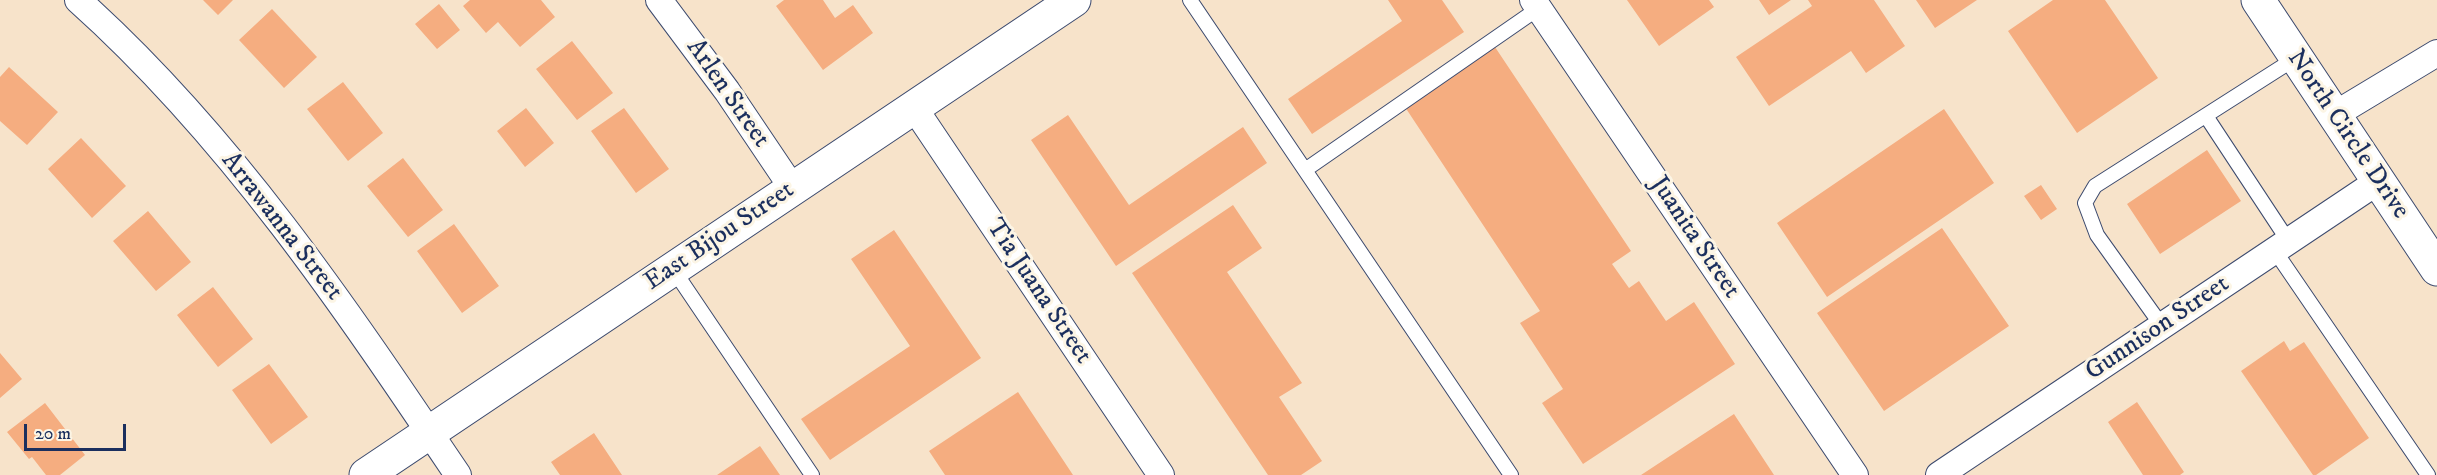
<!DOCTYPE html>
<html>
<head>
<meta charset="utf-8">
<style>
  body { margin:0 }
  #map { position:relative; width:2437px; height:475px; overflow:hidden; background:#f7e3ca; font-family:"IM FELL DW Pica",serif }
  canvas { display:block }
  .scale { position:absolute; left:24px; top:424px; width:102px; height:27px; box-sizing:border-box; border:3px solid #1b2f5e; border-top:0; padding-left:8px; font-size:18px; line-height:21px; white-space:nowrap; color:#1b2f5e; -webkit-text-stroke:4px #fcf5e5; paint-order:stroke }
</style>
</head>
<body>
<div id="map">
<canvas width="2437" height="475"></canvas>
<div class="scale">20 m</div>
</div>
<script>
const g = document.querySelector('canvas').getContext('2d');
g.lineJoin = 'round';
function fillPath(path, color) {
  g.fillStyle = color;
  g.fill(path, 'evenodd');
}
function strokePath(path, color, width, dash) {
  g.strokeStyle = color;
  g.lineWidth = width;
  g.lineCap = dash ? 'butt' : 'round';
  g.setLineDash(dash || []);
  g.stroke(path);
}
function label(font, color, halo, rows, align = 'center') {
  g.font = font + ' "IM FELL DW Pica",serif';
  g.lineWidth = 6;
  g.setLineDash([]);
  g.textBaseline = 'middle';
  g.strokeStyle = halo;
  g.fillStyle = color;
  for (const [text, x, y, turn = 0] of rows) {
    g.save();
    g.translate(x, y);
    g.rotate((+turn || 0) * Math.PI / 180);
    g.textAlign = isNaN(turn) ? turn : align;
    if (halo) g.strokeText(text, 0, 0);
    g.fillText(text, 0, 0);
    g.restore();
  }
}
fillPath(new Path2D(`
  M 203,0 L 233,0 L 218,15 Z
  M 470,0 L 541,0 L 555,17 L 520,47 L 498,22 L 486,33 L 463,6 Z
  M 784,0 L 823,0 L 835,18 L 853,5 L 873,33 L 823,70 L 776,6 Z
  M 1388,0 L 1442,0 L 1464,32 L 1312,134 L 1288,99 L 1402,21 Z
  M 1627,0 L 1709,0 L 1714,7 L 1659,46 Z
  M 1759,0 L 1791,0 L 1769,15 Z
  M 1808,0 L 1874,0 L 1905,46 L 1866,73 L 1851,51 L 1769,106 L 1736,57 L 1812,6 Z
  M 1916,0 L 1977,0 L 1935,28 Z
  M 2053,0 L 2105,0 L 2158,78 L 2077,133 L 2008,31 Z
  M 439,4 L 460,30 L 437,49 L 415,24 Z
  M 272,9 L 317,57 L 284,88 L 239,40 Z
  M 572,41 L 613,93 L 577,120 L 536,69 Z
  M 1495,47 L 1631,251 L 1612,264 L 1629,288 L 1639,281 L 1666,321 L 1694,302 L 1735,364 L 1583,464 L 1542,403 L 1563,389 L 1520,323 L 1540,311 L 1405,107 Z
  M 9,67 L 58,112 L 27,145 L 0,121 L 0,77 Z
  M 343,82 L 383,133 L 348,161 L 307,109 Z
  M 526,108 L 554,143 L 525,167 L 497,131 Z
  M 624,108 L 669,169 L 636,193 L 591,131 Z
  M 1944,109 L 1994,183 L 1827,297 L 1777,223 Z
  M 1068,115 L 1129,205 L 1243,127 L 1267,163 L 1116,266 L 1031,140 Z
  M 81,138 L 126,186 L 92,218 L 48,169 Z
  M 2207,150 L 2241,201 L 2160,254 L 2127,204 Z
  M 403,158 L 443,210 L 408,237 L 367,186 Z
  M 2041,185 L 2057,209 L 2041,220 L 2024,196 Z
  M 1233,205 L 1262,248 L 1227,272 L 1302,383 L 1279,397 L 1322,461 L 1301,475 L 1268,475 L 1132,273 Z
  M 148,211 L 191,262 L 156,291 L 113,241 Z
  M 454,224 L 499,286 L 462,313 L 417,251 Z
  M 1942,228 L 2009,326 L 1884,411 L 1817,313 Z
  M 894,230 L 981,358 L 830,460 L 801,419 L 910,346 L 851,259 Z
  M 213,287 L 253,339 L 218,367 L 177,315 Z
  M 2284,341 L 2290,351 L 2304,342 L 2369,438 L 2316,475 L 2313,475 L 2241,371 Z
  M 0,353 L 22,379 L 0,398 Z
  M 269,364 L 308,417 L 271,444 L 232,390 Z
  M 1018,392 L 1073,475 L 945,475 L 929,451 Z
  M 2137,402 L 2184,472 L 2180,475 L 2143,475 L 2108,422 Z
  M 45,403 L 85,455 L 60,475 L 46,475 L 32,457 L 29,459 L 7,432 Z
  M 1734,414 L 1774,475 L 1641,475 Z
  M 594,433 L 622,475 L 560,475 L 551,462 Z
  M 760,446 L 780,475 L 717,475 Z`), '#f5ad80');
const lane = new Path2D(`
  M 1190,0 L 1511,475
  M 2206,116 L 2289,242
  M 1305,170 L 1539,8
  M 2275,251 L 2428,475
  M 673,269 L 812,475
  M 2162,326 L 2097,235 L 2085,203 L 2095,186 L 2296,58`);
const street = new Path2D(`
  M 78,0 C 230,136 345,307 458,475
  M 659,0 L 727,91 L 793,189
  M 1533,0 L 1855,475
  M 915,109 L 1161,475
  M 2334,115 L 2437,53
  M 1939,475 L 2377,182`);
const secondary = new Path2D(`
  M 366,475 L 1074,0`);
const primary = new Path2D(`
  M 2258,0 L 2437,269`);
strokePath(lane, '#3c4a6e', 16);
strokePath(street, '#3c4a6e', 28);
strokePath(secondary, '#3c4a6e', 35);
strokePath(primary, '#3c4a6e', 35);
strokePath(lane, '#fff', 14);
strokePath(street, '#fff', 26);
strokePath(secondary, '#fff', 33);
strokePath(primary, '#fff', 33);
label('26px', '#1b2f5e', '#fcf5e5', [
  ["Arlen Street",727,94,55],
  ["North Circle Drive",2347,135,56],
  ["Arrawanna Street",281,227,52],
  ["East Bijou Street",720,237,-34],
  ["Juanita Street",1694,238,56],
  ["Tia Juana Street",1038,292,56],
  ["Gunnison Street",2158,329,-34]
]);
</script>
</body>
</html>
